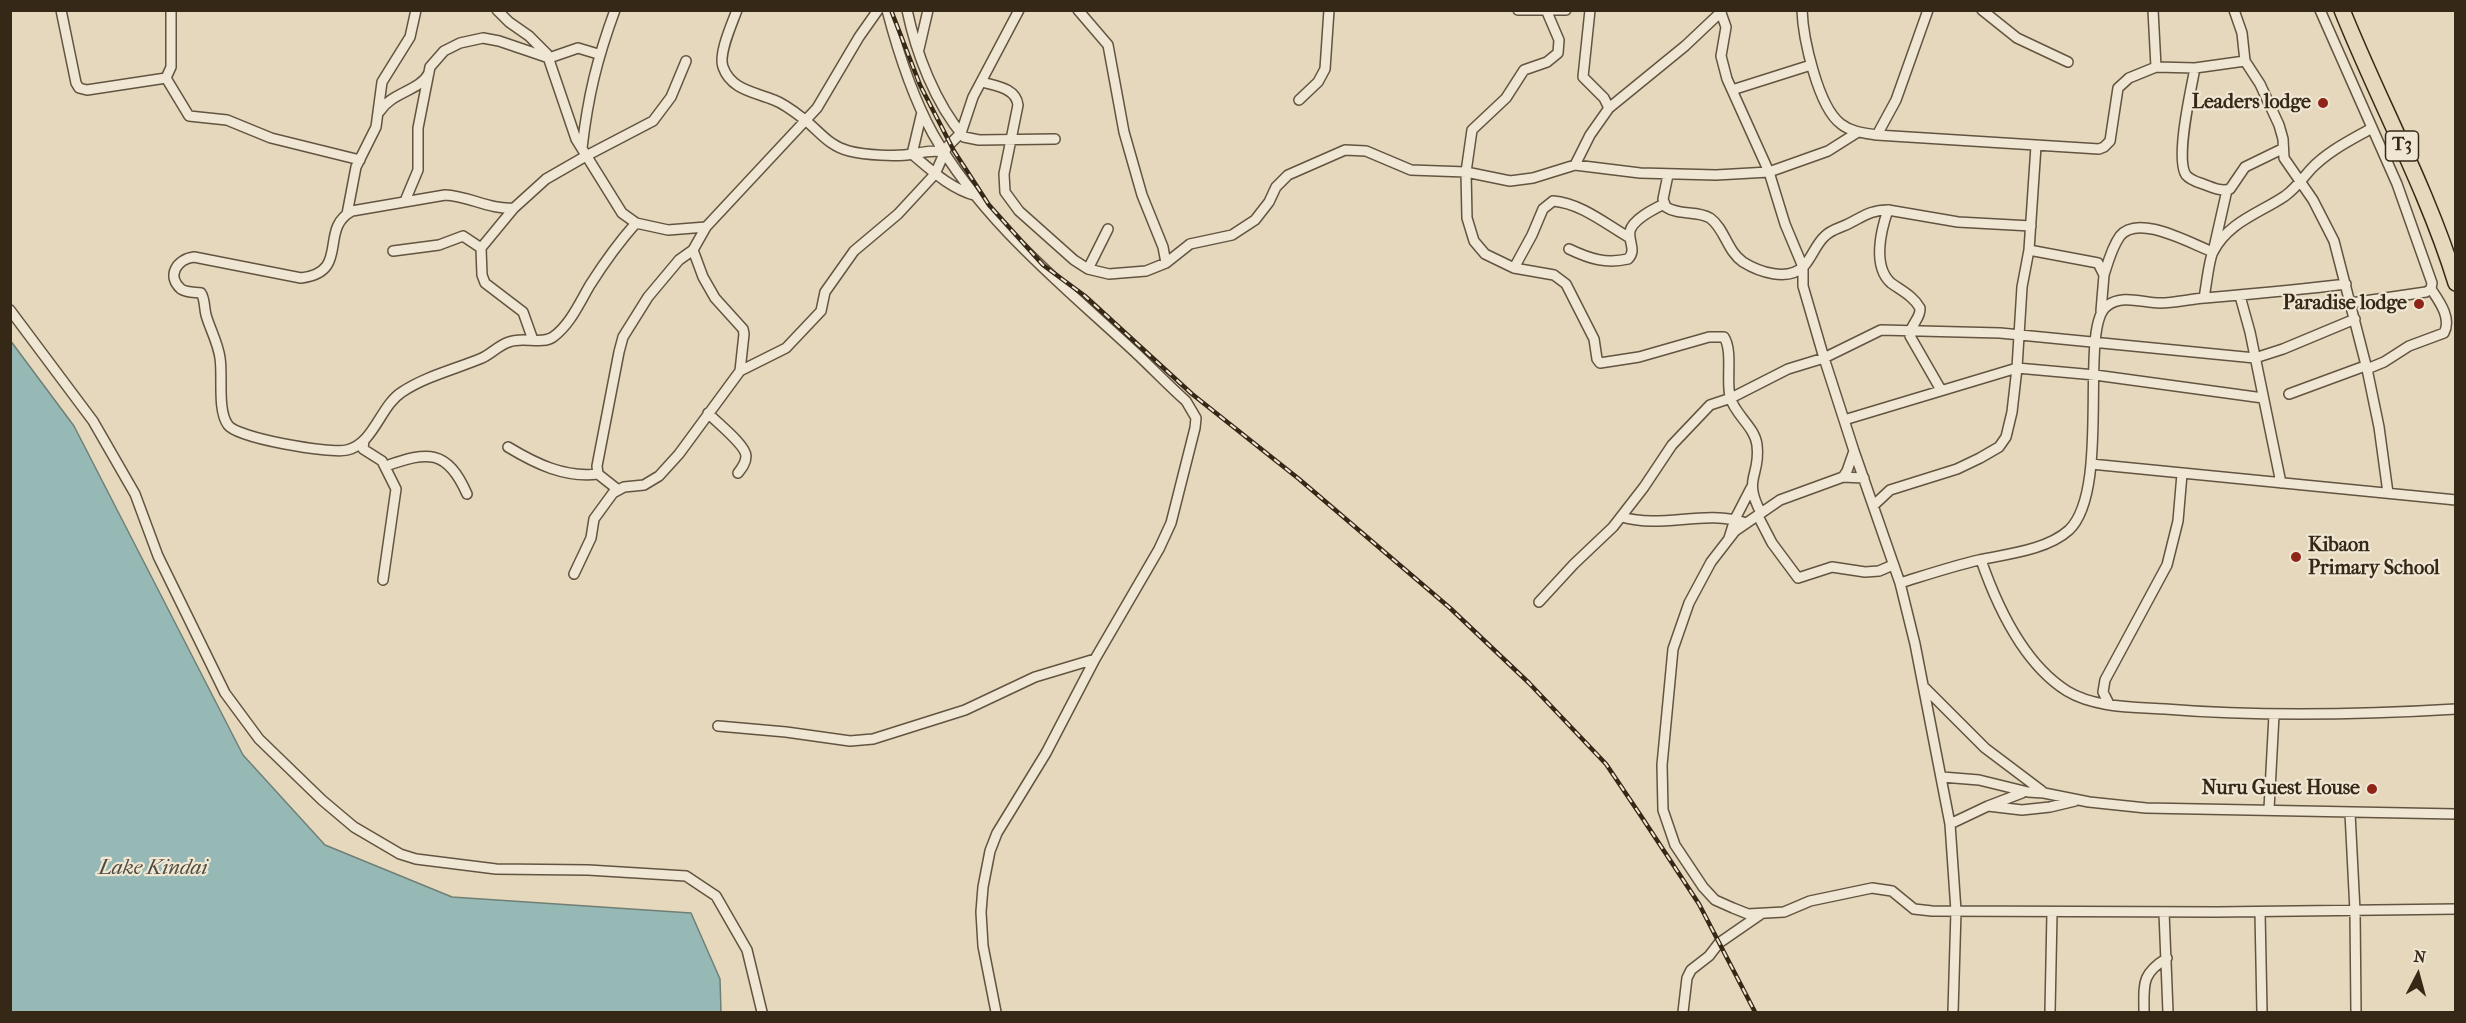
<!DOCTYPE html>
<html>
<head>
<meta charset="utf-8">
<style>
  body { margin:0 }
  #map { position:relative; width:2466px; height:1023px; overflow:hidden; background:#e6d8bc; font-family:"IM FELL French Canon",serif }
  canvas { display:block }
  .frame { position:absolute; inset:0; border:12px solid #362816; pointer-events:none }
  .north { position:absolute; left:2388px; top:945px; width:60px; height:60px; -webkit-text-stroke:4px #efe6d3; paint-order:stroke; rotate:6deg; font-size:16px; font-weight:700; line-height:24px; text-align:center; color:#362816 }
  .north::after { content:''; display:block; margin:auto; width:21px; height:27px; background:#362816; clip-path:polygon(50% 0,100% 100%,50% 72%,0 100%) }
</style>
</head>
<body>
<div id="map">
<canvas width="2466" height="1023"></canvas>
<div class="frame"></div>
<div class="north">N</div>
</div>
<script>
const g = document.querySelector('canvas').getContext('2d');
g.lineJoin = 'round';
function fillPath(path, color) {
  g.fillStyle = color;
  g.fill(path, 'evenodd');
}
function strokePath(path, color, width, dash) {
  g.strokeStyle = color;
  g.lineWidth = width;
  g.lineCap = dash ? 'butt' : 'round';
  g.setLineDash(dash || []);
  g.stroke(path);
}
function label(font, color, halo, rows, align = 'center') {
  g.font = font + ' "IM FELL French Canon",serif';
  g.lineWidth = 4.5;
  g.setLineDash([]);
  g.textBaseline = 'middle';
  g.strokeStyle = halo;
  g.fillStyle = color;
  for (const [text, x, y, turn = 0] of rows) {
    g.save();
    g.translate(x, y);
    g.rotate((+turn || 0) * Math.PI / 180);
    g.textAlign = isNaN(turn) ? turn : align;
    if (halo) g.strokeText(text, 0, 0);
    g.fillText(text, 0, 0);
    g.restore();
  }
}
const water = new Path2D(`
  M 10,340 L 74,426 L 243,755 L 325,845 L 452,897 L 691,913 L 720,979 L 721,1012 L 11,1012 Z`);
fillPath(water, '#97b9b5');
strokePath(water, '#707f75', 1.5);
const minor = new Path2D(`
  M 61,10 L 76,83 L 79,88 L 87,90 L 166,78 L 171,67 L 171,10
  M 497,10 L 509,22 L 529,36 L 547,54 L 576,139 L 622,213 L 636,223 L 668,230 L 706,227
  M 737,10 C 732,24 718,54 723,67 C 731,90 755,92 774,100 C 785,104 796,113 805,120 C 820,132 829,146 849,151 C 865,155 896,157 913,154 C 924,152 932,150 944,152
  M 887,10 C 898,52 912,96 933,134 C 983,222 1064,286 1137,354 C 1153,369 1169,386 1186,401 L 1196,418 L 1195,428 L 1171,523 L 1159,549 L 1095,659 L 1046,753 L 997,833 L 990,851 L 983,887 L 981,912 L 983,946 L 996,1012
  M 907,10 C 916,53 935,103 964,137 L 979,140 L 1055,139
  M 1078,10 L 1108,45 L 1124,132 L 1142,195 L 1163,247 L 1166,263
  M 1518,10 L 1566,10
  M 1590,10 L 1583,77 L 1604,98 L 1609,108
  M 1720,10 L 1726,27 L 1721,56 L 1727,79 L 1769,172 L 1785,224 L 1803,267 L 1803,286 L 1824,358 L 1854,451 L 1900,583 L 1915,644 L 1950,824 L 1956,911 L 1953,1012
  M 1802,10 C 1803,38 1818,107 1841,124 C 1851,132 1864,133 1877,135 L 2099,149 L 2104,147 L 2110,141 L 2118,88 L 2129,78 L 2156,67 L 2153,10
  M 1982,10 L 2017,38 L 2068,62
  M 2234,10 L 2242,33 L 2245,61 L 2260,84 L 2279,125 L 2283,139 L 2284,158 L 2313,200 L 2334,241 L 2367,369 L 2379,427 L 2388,493
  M 2320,10 L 2397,184 L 2432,283 L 2431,289 L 2426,292 L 2351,303
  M 1547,12 L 1559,40 L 1558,53 L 1547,62 L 1524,70 L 1506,98 L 1472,130 L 1466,172 L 1467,218 L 1474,241 L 1485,254 L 1514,268 L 1554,275 L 1566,284 L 1594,339 L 1597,359 L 1600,363 L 1639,357 L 1709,337 L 1724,337 C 1733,351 1726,379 1730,397 C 1735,415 1755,427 1757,445 C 1761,477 1742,477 1761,513
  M 919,49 L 928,10
  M 2156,67 L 2195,68 L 2245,61
  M 2195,68 C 2191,90 2175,158 2186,175 C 2190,180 2197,182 2203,184 C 2212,187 2220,192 2230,189 L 2245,167 L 2282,149
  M 166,78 L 189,116 L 227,120 L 271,138 L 360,160
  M 982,82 C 996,86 1016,88 1018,105 L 1004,174 L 1005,192 L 1019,211 L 1074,260 L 1088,269 L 1109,274 L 1146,271 L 1166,263 L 1190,244 L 1232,235 L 1255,220 L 1269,202 L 1276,187 L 1288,175 L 1345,150 L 1366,151 L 1411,170 L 1466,172 L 1510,181 L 1533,178 L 1575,165 L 1640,173 L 1716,175 L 1769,172 L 1828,151 L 1858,132
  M 1732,90 L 1811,65
  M 1299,100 L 1318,82 L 1325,69 L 1329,10
  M 380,111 C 392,92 420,91 429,73
  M 922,112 L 912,154 C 932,171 951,189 977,196
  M 1877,135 L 1896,100 L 1928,10
  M 582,148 C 588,96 597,59 615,10
  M 1575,165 L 1590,135 L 1609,108 L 1685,46 L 1721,12
  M 1668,175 L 1663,199 L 1666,207 C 1679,216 1697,210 1710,218 C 1725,229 1727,251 1743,262 C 1759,272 1788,282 1804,266 C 1812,257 1816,244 1825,236 C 1832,229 1841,228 1850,223 C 1864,216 1871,210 1888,210 L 1958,222 L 2031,226
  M 405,201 L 418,170 L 418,128 L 430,67 L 444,51 L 460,43 L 483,38 L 499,41 L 549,58 L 578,48 L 598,54
  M 1888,210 C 1881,230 1872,266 1891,283 C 1902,291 1913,296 1920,308 C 1921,319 1910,324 1910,336 L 1941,390
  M 347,214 L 356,167 L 376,127 L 382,82 L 410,37 L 416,10
  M 636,223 C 619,242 604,263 590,285 C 580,302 570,325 553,337 C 542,345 522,336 509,342 C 499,345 491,354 482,358 C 456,369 426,376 402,392 C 380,406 374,444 347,450 C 329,454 237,438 228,425 C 217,410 223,376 220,358 C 218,343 210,329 206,315 C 204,307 205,299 201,293 C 195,292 187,293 181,289 C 166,276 177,259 194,257 L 301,278 C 351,272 318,229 352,211 L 445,195 C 469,196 490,210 514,208 L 546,179 L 586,156 L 653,121 L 671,97 L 686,61
  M 481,248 L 482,275 L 485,283 L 523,312 L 533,340
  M 1569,249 C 1590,259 1606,264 1628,259 C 1637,250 1628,242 1630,231 C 1633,219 1654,209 1664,204
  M 693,250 L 703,277 L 715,298 L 743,329 L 744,334 L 740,371
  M 2029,250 L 2098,263 L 2104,275 L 2101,311
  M 393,251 L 439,245 L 463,236 L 481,248 L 514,208
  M 1514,268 L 1532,235 L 1543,209 L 1553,201 C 1581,203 1607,225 1630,238
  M 1088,269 L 1108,229
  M 2104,275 C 2108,262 2112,247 2120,236 C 2138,213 2191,244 2213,252 L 2227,190
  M 2240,296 L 2250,332 L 2281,483
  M 2204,298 C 2206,288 2209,259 2213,252 C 2228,222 2260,213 2285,196 C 2296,188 2302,179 2311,169 C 2328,151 2351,140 2372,128
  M 10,310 L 93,421 L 135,494 L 158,556 L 225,693 L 259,739 L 322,800 L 354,827 L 400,854 L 416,859 L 496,869 L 588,870 L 686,876 L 716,896 L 747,950 L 762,1012
  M 2367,369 L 2384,362 L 2409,346 L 2444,333 C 2452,318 2439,301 2431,289
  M 2289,394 L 2365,366
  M 708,413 C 716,422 746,445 746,456 C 746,463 742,468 738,473
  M 1844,420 L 2017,368 L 2095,375 L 2263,398
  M 364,440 L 363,449 L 382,461 L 396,489 L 383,580
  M 508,447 C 536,464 565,478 598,474
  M 2091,464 L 2456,500
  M 386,466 C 428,451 447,449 467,494
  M 1843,477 L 1847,471 L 1854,451
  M 1864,478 L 1843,477 L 1780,500 L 1735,531 L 1711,562 L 1689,603 L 1673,649 L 1662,765 L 1663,810 L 1675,845 L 1703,887 L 1715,900 L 1733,908 L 1748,914 L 1784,912 L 1810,901 L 1872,888 L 1892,891 L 1914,909 L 1932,911 L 2217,912 L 2456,909
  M 617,489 L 598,474 L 597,466 L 619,352 L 623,337 L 648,297 L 679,260 L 693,250 L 706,227 L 817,108 L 859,37 L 878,10
  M 1874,505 L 1890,490 L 1957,469 L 1980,458 L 1999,447 L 2006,437 L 2012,412 L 2017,368 L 2022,287 L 2029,250 L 2036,146
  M 1758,516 L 1772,543 L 1798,578 L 1832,567 L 1865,572 L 1879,571 L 1893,565
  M 1622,517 C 1663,529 1705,509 1746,523
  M 1729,538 L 1735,519 L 1751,488
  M 1981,560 C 1997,606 2024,664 2067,691 C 2095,708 2133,707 2165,709 C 2262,717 2358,715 2456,709
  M 574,574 L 591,538 L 594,519 L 613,493 L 624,487 L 644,485 L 659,476 L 679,454 L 740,371 L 786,348 L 821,311 L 825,292 L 854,251 L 898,214 L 935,174 L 947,147 L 961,133 L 973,97 L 1019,10
  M 1900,583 C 1926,575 1953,566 1979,560 C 2007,554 2047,550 2069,530 C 2112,489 2078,326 2107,306 C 2122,294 2143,303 2160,303 C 2175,303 2190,299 2205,298 C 2252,294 2299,290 2346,284
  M 1539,602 L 1574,564 L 1613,527 L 1644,487 L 1672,445 L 1710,405 L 1731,398 L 1788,369 L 1824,358 L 1881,330 L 2000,333 L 2255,358 L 2283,349 L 2355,319
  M 1925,688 L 1985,748 L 2042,791
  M 2109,704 L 2103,692 L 2105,680 L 2167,565 L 2178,521 L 2182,474
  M 718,726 L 786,732 L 850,741 L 873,739 L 965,710 L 1035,677 L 1095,659
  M 1942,777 L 1979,780 L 2028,792 L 2044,793 L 2089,802 L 2146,808 L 2456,814
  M 1988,806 L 2022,793
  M 2269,809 L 2274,715
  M 2350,813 L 2355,911 L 2356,1012
  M 1950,824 L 1988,806 L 2022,810 L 2050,807 L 2075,801
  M 2164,912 L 2168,1012
  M 2260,912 L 2262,1012
  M 1683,1012 L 1687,978 L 1691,970 L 1709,956 L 1719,943 L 1761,914
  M 2050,1012 L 2052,913
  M 2144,1012 C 2144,984 2141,974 2167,958`);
const trunk = new Path2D(`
  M 2342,10 C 2379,102 2427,189 2456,283`);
strokePath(minor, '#625440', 12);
strokePath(trunk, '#362816', 18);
strokePath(minor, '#efe6d3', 9);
strokePath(trunk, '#e6d8bc', 15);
const rail = new Path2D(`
  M 891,10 L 920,85 L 954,151 L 989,205 L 1043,265 L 1085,296 L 1192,394 L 1299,479 L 1450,608 L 1529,683 L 1606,764 L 1641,816 L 1699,904 L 1755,1012`);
strokePath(rail, '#362816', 4.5);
strokePath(rail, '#efe6d3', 2, [7]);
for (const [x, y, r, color] of [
  [2323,103,6,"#8f2418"],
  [2419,304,6,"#8f2418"],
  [2296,557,6,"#8f2418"],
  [2372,789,6,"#8f2418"]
]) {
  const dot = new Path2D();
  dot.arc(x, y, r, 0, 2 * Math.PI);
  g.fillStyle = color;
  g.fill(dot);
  strokePath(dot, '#efe6d3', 2);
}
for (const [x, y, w] of [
  [2402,146,33]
]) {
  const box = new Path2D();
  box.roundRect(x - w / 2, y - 15, w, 30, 4.5);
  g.fillStyle = '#efe6d3';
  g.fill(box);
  strokePath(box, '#362816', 1.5);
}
label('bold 18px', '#362816', null, [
  ["T3",2402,146]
]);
label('bold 20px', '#362816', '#efe6d3', [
  ["Leaders lodge",2311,103],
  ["Paradise lodge",2407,304],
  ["Kibaon",2308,546,"left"],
  ["Primary School",2308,569,"left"],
  ["Nuru Guest House",2360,789]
], 'right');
label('italic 21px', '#4e4c3e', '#efe6d3', [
  ["Lake Kindai",153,869]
]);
</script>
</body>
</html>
